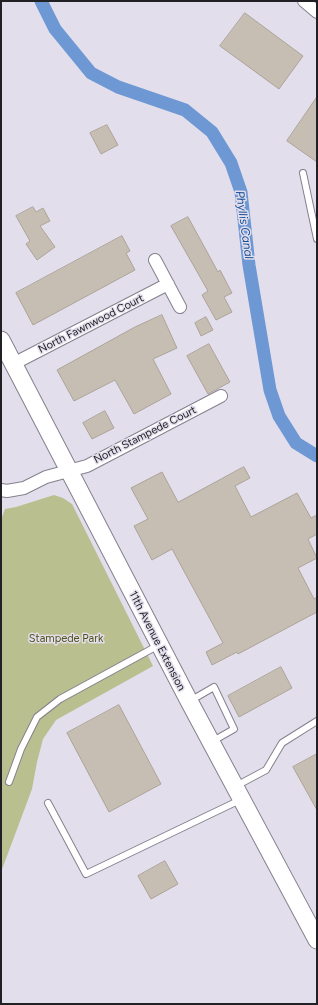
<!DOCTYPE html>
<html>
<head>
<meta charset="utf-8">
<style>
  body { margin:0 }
  #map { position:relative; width:318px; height:1005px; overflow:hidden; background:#e3deec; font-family:Figtree,sans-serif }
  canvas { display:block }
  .frame { position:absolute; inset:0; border:2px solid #212024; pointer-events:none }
</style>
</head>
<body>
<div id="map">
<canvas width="318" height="1005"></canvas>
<div class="frame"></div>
</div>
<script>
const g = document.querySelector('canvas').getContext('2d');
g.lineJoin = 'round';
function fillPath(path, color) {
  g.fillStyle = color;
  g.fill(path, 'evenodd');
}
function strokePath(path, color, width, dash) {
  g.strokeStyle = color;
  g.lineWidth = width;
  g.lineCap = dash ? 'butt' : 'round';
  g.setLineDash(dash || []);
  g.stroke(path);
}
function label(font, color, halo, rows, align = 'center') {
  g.font = font + ' Figtree,sans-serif';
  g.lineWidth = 3;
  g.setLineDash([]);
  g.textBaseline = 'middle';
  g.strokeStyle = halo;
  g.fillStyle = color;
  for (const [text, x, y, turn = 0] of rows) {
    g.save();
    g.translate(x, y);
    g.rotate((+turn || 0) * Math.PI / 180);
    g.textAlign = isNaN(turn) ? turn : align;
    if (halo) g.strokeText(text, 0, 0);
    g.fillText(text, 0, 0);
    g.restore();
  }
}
fillPath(new Path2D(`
  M 54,495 L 63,498 L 72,504 L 153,666 L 56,720 L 43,739 L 37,762 L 32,789 L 1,872 L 1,520 L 5,509 L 16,507 Z`), '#b9bf8e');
strokePath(new Path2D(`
  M 41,1 L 55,29 L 91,73 L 118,87 L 185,110 L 212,132 L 231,163 L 241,192 L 249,265 L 270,390 L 279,416 L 296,443 L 317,456`), '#6d98d4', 13);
const building = new Path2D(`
  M 245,13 L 303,56 L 279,89 L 220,46 Z
  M 317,97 L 317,162 L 287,141 Z
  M 107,125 L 118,145 L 101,154 L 90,133 Z
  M 33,207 L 36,212 L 43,208 L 50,221 L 40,226 L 55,247 L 37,260 L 26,244 L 30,241 L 16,216 Z
  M 188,217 L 218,272 L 220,270 L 232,293 L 224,297 L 232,312 L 216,320 L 202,295 L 208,291 L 171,226 Z
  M 122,236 L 130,251 L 126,253 L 135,270 L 33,325 L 16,293 Z
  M 162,315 L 177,348 L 153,359 L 171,394 L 134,414 L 115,380 L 74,401 L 57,370 L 135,327 Z
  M 206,317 L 213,330 L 201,336 L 195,323 Z
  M 209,344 L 230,382 L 208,394 L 187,356 Z
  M 105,411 L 114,428 L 92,439 L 83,423 Z
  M 244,467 L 250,478 L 235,486 L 251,517 L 297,493 L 311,518 L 317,515 L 317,534 L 308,539 L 317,558 L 298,568 L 314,599 L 317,597 L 317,612 L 238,654 L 237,652 L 212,665 L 206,652 L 223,643 L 172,549 L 152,560 L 134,526 L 148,519 L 131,488 L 162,472 L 178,502 Z
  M 281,667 L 292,688 L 239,717 L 228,696 Z
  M 119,705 L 161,784 L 109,812 L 67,733 Z
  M 317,754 L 317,810 L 293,767 Z
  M 165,861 L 178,884 L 151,899 L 138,876 Z`);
fillPath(building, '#c6beb2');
strokePath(building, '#aba398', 1);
const lane = new Path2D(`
  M 303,173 L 317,239
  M 190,701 L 214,687 L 234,729 L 213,741
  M 9,782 L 21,749 L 37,717 L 60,699 L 159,645
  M 236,786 L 266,770 L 282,743 L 317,721
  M 48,803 L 86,874 L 240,800`);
const street = new Path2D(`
  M 304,1 L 317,12
  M 155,260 L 180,307
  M 13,364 L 168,284
  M 1,490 L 7,491 L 24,488 L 46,477 L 87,466 L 221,396`);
const secondary = new Path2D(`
  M 1,340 L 189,701 L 317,940`);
strokePath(lane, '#85818d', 8);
strokePath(street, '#85818d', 14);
strokePath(secondary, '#85818d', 19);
strokePath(lane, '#fff', 6);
strokePath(street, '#fff', 12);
strokePath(secondary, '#fff', 17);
label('11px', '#212024', '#e3deec', [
  ["North Fawnwood Court",91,324,-27],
  ["North Stampede Court",145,435,-27],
  ["11th Avenue Extension",157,641,63]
]);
label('11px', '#4e5219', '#e3deec', [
  ["Stampede Park",66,639]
]);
label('italic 12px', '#185199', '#e3deec', [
  ["Phyllis Canal",244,225,82]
]);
</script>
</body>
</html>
